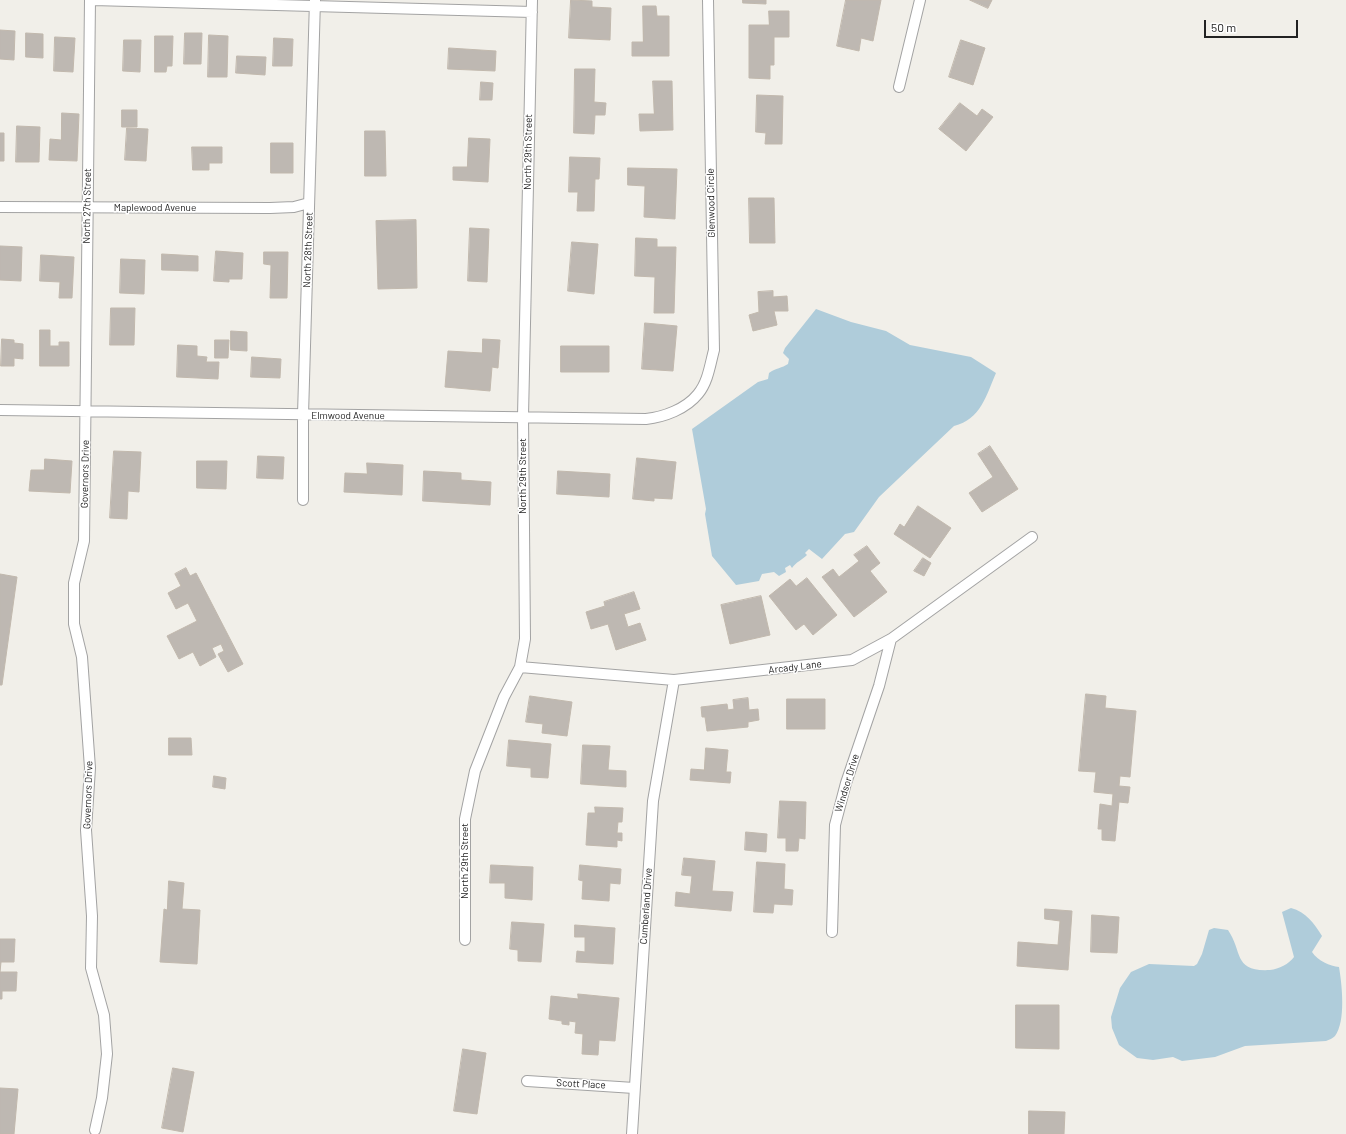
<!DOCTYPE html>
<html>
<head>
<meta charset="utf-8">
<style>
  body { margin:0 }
  #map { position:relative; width:1346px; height:1134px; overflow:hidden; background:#f1efe9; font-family:Barlow,sans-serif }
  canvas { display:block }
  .scale { position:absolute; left:1204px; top:20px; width:94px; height:18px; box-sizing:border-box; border:2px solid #222; border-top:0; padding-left:5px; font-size:12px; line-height:14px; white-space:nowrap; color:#222; -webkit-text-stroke:3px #fff; paint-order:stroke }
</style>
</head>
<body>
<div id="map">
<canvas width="1346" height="1134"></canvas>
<div class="scale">50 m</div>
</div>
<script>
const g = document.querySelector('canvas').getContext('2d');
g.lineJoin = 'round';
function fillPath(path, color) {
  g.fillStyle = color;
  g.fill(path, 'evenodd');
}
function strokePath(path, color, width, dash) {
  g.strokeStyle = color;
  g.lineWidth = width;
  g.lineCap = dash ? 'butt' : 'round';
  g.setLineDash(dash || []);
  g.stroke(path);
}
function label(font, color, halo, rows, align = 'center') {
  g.font = font + ' Barlow,sans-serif';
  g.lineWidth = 3;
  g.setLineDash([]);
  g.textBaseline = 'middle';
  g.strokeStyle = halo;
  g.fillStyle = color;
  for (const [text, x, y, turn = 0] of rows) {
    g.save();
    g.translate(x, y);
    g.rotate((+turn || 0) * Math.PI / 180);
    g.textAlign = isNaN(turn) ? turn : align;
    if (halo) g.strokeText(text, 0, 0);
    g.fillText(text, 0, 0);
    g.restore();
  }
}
fillPath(new Path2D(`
  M 816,309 L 851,322 L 886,331 L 910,345 L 971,357 L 996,373 C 986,396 981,419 954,426 L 879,497 L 854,532 L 845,534 L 822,559 L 809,549 L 805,553 L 807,555 C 802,560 796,562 792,568 L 790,565 L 785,568 L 786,572 L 779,576 L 774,572 L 762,574 L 759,581 L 736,585 L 712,556 L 705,514 L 706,509 L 692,429 L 758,382 L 768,379 L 769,373 C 776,368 782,368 788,364 L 789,359 L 783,353 L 785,348 Z
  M 1291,908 C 1306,912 1314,923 1322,936 L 1312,952 C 1318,961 1330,966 1339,967 C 1342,985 1346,1021 1335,1036 C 1333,1038 1329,1040 1326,1041 L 1245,1046 L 1215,1057 L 1182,1061 L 1173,1057 L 1153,1060 L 1137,1058 L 1119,1045 L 1112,1028 L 1111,1017 L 1120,988 L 1131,972 L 1149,964 L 1194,966 L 1197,964 L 1202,954 L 1209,930 L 1214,928 L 1228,930 C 1243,952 1233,972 1270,970 C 1279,969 1289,964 1294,957 L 1282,912 Z`), '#afccda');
const building = new Path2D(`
  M 571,0 L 592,1 L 592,7 L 611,8 L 610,40 L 569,38 Z
  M 743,0 L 766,0 L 766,4 L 743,3 Z
  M 846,0 L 881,0 L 873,41 L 861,38 L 859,51 L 837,46 Z
  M 970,0 L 992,0 L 988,8 Z
  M 643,6 L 656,6 L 657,16 L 669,16 L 669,56 L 632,56 L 632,42 L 643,42 Z
  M 769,11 L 789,11 L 789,37 L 774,37 L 774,65 L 770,65 L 770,79 L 749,78 L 749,25 L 769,25 Z
  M 0,30 L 15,31 L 14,60 L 0,59 Z
  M 26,33 L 43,34 L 43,58 L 26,57 Z
  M 185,33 L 202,33 L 201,64 L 184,64 Z
  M 209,35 L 228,36 L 227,77 L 208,77 Z
  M 155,36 L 173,36 L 172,66 L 167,66 L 166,72 L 155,72 Z
  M 55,37 L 75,38 L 73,72 L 54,71 Z
  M 274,38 L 293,39 L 292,66 L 273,66 Z
  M 124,40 L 141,40 L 140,72 L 123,71 Z
  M 961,40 L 985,48 L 973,85 L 949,77 Z
  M 449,48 L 496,51 L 495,71 L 448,69 Z
  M 237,56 L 266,57 L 265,75 L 236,73 Z
  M 575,69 L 595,69 L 594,102 L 606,103 L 605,115 L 595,115 L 594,134 L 574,133 Z
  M 653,81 L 672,81 L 673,130 L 640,131 L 639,114 L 654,114 Z
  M 481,82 L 493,83 L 492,100 L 480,100 Z
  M 757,95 L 783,96 L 782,144 L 765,144 L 766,133 L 756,132 Z
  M 960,103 L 977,116 L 982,109 L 993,117 L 966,151 L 939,129 Z
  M 122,110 L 137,110 L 137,127 L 122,127 Z
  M 62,113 L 79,114 L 77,161 L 49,160 L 50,139 L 61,140 Z
  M 17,126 L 40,127 L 39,162 L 16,162 Z
  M 127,128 L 148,129 L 146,161 L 125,160 Z
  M 365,131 L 385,131 L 386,176 L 365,176 Z
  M 0,133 L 4,133 L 4,161 L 0,161 Z
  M 469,138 L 490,139 L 488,182 L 453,180 L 453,167 L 467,167 Z
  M 271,143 L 293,143 L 293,173 L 271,173 Z
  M 192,147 L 222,147 L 222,163 L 209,163 L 209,170 L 193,170 Z
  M 570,157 L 600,158 L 599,179 L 595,179 L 594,211 L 577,211 L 578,192 L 569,192 Z
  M 628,168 L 677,169 L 675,219 L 644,217 L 645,186 L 628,185 Z
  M 749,198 L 774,198 L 775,243 L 750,243 Z
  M 416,220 L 417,288 L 378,289 L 376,221 Z
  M 470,228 L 489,229 L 487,282 L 468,281 Z
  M 636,238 L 657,239 L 657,247 L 676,247 L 674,313 L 654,313 L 655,277 L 635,276 Z
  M 572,242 L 598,244 L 594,294 L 568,291 Z
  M 0,246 L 22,247 L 21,281 L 0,280 Z
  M 216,251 L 243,253 L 242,279 L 229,279 L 229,282 L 214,281 Z
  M 264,252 L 288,252 L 287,298 L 270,298 L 271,265 L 264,264 Z
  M 162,254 L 198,256 L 198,271 L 162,270 Z
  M 41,255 L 74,257 L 72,298 L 59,298 L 60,282 L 40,281 Z
  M 121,259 L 145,260 L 144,294 L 120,293 Z
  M 773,291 L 773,297 L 787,296 L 788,311 L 774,311 L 777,325 L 753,331 L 749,315 L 759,312 L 758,292 Z
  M 111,308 L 135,308 L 134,345 L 110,345 Z
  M 645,323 L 677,326 L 673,371 L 642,369 Z
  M 40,330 L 50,330 L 50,346 L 59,346 L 59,342 L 69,342 L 69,366 L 40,366 Z
  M 231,331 L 247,332 L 247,351 L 231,350 Z
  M 2,339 L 14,340 L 14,343 L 23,344 L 23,359 L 14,358 L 14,366 L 1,366 Z
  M 483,339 L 500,340 L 498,368 L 492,367 L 490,391 L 445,387 L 448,351 L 482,353 Z
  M 215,340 L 229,340 L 228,358 L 215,358 Z
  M 178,345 L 197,346 L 197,356 L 207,357 L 206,362 L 219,362 L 218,379 L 177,377 Z
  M 561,346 L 609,346 L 609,372 L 561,372 Z
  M 252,357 L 281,359 L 280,378 L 251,377 Z
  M 990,446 L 1018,489 L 982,512 L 969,493 L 993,477 L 978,454 Z
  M 114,451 L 141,452 L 139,492 L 128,491 L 127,519 L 110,518 Z
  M 258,456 L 284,457 L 283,479 L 257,478 Z
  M 637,458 L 676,462 L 672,499 L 654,498 L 654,501 L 633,499 Z
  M 45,459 L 72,461 L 70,493 L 29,491 L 31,470 L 44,470 Z
  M 197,461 L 227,461 L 226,489 L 197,488 Z
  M 367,463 L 403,465 L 402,495 L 344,492 L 345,473 L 367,474 Z
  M 424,471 L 461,473 L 461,480 L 491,482 L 490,505 L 423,501 Z
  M 558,471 L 610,474 L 609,497 L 557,494 Z
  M 918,506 L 951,528 L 930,558 L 894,534 L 900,524 L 904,527 Z
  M 867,546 L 880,563 L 870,571 L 887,592 L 854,617 L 822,577 L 833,569 L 839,577 L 859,561 L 854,555 Z
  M 923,558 L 931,563 L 924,576 L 914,571 Z
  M 186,568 L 190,576 L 196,573 L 243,664 L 228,672 L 218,654 L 224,651 L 221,644 L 212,648 L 216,657 L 200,666 L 193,652 L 179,659 L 167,636 L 197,621 L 188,603 L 176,609 L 168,593 L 181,586 L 175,574 Z
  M 0,574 L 17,577 L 2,685 L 0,685 Z
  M 807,578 L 837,615 L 813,635 L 804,624 L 796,630 L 769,596 L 790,579 L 796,586 Z
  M 634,592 L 640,609 L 624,614 L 628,627 L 640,623 L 646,640 L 616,650 L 608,624 L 591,629 L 586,612 L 605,606 L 604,602 Z
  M 761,596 L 770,635 L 730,644 L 721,605 Z
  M 1086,694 L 1106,696 L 1105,708 L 1136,711 L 1130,777 L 1120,776 L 1119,786 L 1130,787 L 1128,803 L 1119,802 L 1115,841 L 1102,840 L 1102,829 L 1098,829 L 1100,804 L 1112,806 L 1113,794 L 1094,792 L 1096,772 L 1079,771 Z
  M 530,696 L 572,702 L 567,736 L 542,733 L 543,724 L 526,722 Z
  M 748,698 L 749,710 L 758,709 L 759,720 L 748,722 L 748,727 L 707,731 L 705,717 L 702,717 L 701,707 L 727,704 L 728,710 L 734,709 L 733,700 Z
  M 787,699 L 825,699 L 825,729 L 787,729 Z
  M 169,738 L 191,738 L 192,755 L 169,755 Z
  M 509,740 L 551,744 L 548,778 L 531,777 L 531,768 L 507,766 Z
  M 583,745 L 610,746 L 608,770 L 626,771 L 626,787 L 581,784 Z
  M 706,748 L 728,750 L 726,772 L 731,772 L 730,783 L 690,780 L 691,769 L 704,770 Z
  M 214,776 L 226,778 L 225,789 L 213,787 Z
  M 780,801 L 806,802 L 805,839 L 799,838 L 798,851 L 786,851 L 786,838 L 778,838 Z
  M 595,807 L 623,808 L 622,822 L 618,822 L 617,833 L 622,833 L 622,841 L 617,840 L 617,847 L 586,845 L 588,813 L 595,813 Z
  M 746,832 L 767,834 L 766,852 L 745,850 Z
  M 684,858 L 715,861 L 712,891 L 733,892 L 731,911 L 675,906 L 676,892 L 690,894 L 692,876 L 682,875 Z
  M 757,862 L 785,864 L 784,889 L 793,890 L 792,905 L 774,904 L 773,913 L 754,912 Z
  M 491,865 L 533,867 L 532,900 L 505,898 L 505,883 L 490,883 Z
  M 580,865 L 621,869 L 620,884 L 610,883 L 609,901 L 582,899 L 583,881 L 579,880 Z
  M 169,881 L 184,883 L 182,909 L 200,910 L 197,964 L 160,962 L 164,909 L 167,910 Z
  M 1045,909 L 1072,911 L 1068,970 L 1017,966 L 1018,942 L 1058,945 L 1060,921 L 1045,919 Z
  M 1092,915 L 1119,917 L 1117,953 L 1091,952 Z
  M 512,922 L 544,924 L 541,962 L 518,961 L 518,950 L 510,949 Z
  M 575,925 L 615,928 L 613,964 L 576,962 L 577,951 L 585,952 L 585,937 L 575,937 Z
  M 0,939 L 15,939 L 14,962 L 1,962 L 0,972 L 17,972 L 16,991 L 2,991 L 2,999 L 0,999 Z
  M 578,994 L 619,998 L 615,1041 L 599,1040 L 598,1055 L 582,1054 L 583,1034 L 575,1033 L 576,1022 L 569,1021 L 569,1025 L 562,1024 L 562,1021 L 549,1019 L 551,996 L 578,999 Z
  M 1016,1005 L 1059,1005 L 1059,1049 L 1016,1048 Z
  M 463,1049 L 486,1053 L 477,1114 L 454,1111 Z
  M 173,1068 L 194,1072 L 183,1132 L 162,1128 Z
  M 0,1088 L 18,1089 L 14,1134 L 0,1134 Z
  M 1029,1111 L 1065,1112 L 1064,1134 L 1029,1134 Z`);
fillPath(building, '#beb8b2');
strokePath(building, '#c1b8ad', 1);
const minor = new Path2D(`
  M 90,0 L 84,541 L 74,583 L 74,624 L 82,657 L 90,768 L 86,830 L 92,916 L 91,968 L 104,1015 L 107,1054 L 102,1098 L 95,1130
  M 93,0 L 532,12
  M 899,87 L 920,0
  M 0,207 L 270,208 L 294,207 L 309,203
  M 0,410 L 646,419 C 664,417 686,409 698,394 C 708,382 710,365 714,350 L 708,0
  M 303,500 L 303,415 L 315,0
  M 520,667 L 674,680 L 852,660 L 891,639 L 1032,537
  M 832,932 L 835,825 L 846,783 L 879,686 L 891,639
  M 465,940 L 465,819 L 475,771 L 504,697 L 520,667 L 525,639 L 523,416 L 532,0
  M 527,1081 L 634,1088
  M 632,1134 L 653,801 L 674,680`);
strokePath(minor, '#a3a3a3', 12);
strokePath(minor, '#fff', 10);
label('10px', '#222', '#fff', [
  ["North 29th Street",528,152,-89],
  ["Glenwood Circle",711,203,-91],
  ["North 27th Street",87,206,-89],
  ["Maplewood Avenue",155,208],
  ["North 28th Street",308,250,-88],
  ["Elmwood Avenue",348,416],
  ["Governors Drive",85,474,-89],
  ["North 29th Street",523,476,-90],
  ["Arcady Lane",795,667,-7],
  ["Windsor Drive",847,783,-73],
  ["Governors Drive",88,795,-88],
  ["North 29th Street",465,861,-90],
  ["Cumberland Drive",646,906,-86],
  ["Scott Place",581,1084,3]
]);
</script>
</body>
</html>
